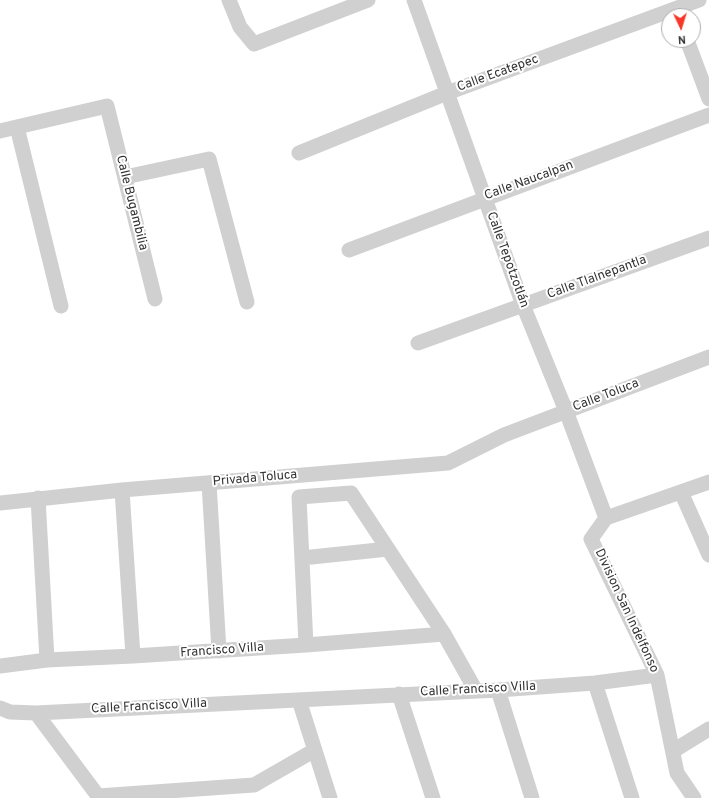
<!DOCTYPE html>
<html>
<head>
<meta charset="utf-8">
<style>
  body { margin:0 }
  #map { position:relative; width:709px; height:798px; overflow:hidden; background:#fff; font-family:Overpass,sans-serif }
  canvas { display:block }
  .north { position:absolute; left:661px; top:8px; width:40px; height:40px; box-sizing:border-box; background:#fff; border:1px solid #adadad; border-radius:50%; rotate:176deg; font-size:11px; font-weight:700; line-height:16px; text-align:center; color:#333 }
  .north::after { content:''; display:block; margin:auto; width:14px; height:18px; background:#f63729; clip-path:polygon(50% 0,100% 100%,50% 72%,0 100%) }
</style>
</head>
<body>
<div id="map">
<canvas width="709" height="798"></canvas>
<div class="north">N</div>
</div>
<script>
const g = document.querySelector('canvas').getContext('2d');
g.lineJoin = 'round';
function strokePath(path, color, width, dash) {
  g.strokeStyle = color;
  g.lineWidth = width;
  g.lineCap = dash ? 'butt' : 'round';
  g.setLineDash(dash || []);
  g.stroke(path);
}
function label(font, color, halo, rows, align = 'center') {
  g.font = font + ' Overpass,sans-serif';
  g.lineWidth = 4;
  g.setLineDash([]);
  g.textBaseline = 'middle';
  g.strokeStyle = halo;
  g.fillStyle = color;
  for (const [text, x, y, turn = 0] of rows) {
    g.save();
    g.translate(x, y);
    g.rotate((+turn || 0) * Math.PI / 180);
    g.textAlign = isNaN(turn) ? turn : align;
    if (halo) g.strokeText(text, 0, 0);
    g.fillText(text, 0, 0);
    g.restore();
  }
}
strokePath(new Path2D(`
  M 229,0 L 240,27 L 254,44 L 368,0
  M 414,0 L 523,305 L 566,411 L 606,518
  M 687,40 L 709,99
  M 17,127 L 61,306
  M 0,131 L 107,106 L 155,299
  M 299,153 L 447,93 L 699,0
  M 125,177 L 209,159 L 247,302
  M 349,250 L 709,115
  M 418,343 L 709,238
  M 209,483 L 219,651
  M 122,490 L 133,656
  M 681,492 L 709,555
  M 38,498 L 47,660
  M 0,503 L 122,490 L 448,463 L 504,435 L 709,357
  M 606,518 L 591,539 L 657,675 L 677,773 L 694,798
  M 606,518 L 709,482
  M 302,558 L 388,549
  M 306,645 L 299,497 L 351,493 L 444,634 L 476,691
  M 0,666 L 47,660 L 133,656 L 306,645 L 444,634
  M 595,683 L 632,798
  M 498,690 L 532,798
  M 399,694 L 433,798
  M 299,700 L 330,798
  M 0,708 L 10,712 L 36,713 L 498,690 L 595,683 L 657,675
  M 36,713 L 98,796 L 254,785 L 315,750
  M 673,751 L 709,729`), '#d0d0d0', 15);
label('13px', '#333', '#fff', [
  ["Calle Ecatepec",498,74,-20],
  ["Calle Naucalpan",529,181,-20],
  ["Calle Bugambilia",131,203,76],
  ["Calle Tepotzotlán",507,260,70],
  ["Calle Tlalnepantla",597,278,-20],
  ["Calle Toluca",606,396,-21],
  ["Privada Toluca",255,479,-5],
  ["Division San Indelfonso",626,611,65],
  ["Francisco Villa",222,651,-4],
  ["Calle Francisco Villa",478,690,-3],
  ["Calle Francisco Villa",149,707,-3]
]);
</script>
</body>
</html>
